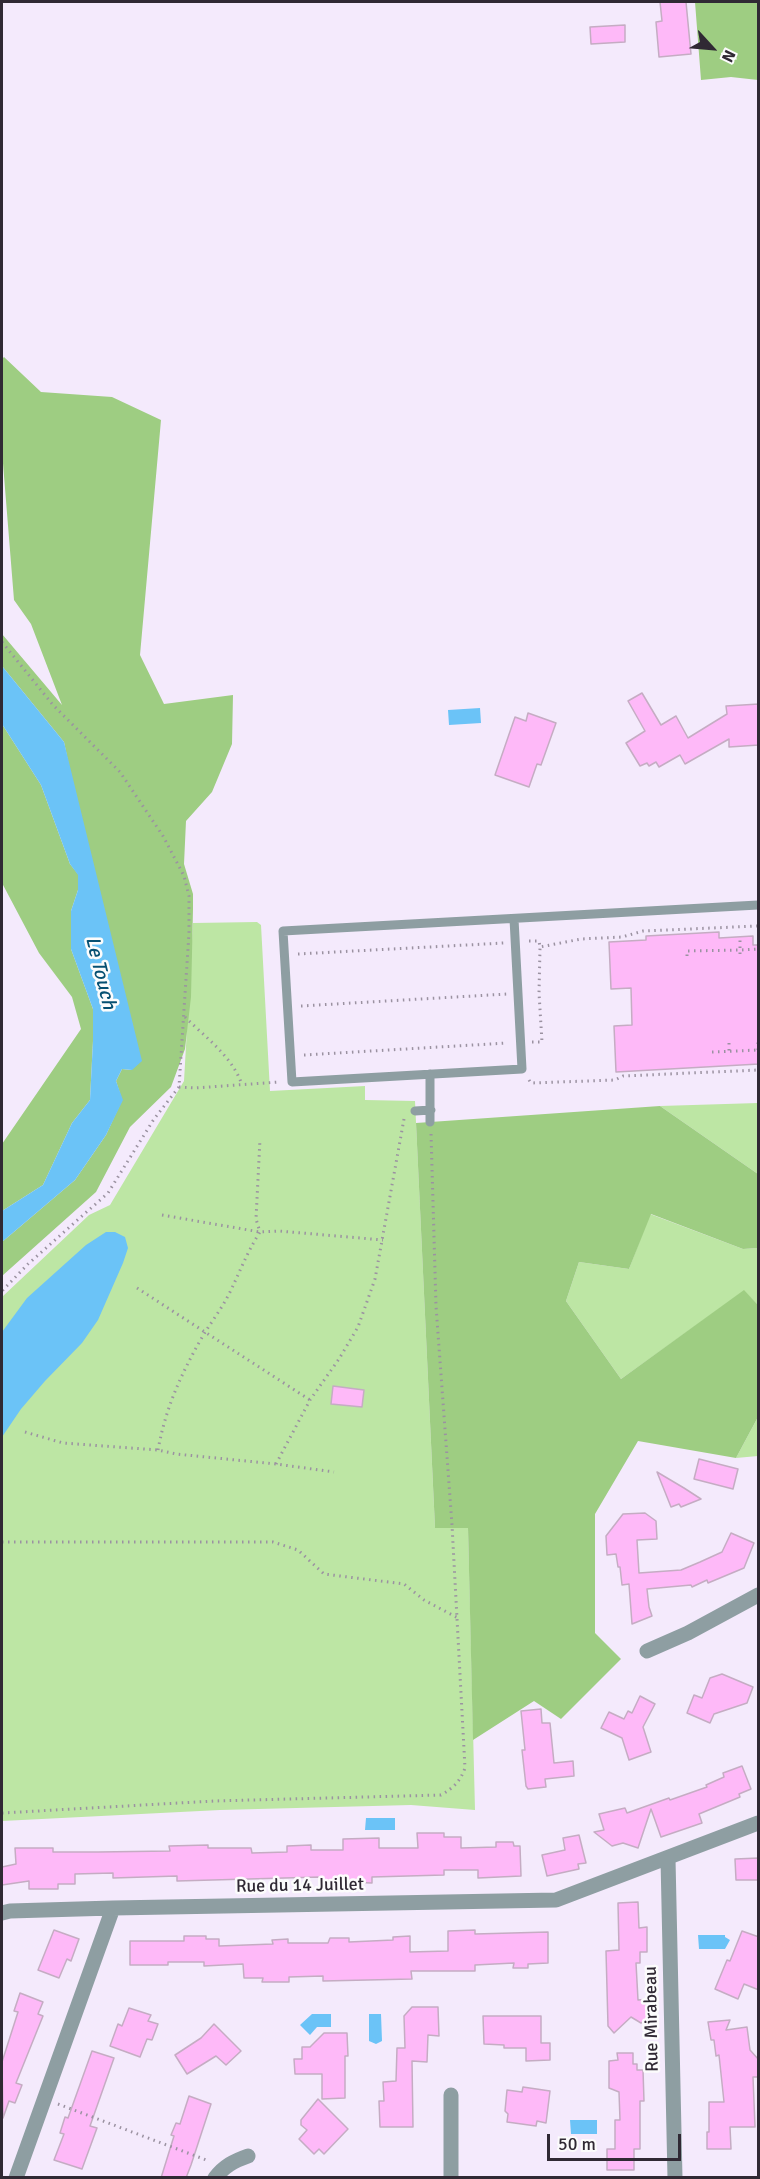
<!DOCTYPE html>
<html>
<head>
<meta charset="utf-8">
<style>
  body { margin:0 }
  #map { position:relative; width:760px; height:2179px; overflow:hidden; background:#f4eafc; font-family:Signika,sans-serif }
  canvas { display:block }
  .frame { position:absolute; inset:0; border:3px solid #302934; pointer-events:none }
  .north { position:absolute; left:682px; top:18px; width:60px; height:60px; -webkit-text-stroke:4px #fcfcfc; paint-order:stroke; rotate:116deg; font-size:16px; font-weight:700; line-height:24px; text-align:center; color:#302934 }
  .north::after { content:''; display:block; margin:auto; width:21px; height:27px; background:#302934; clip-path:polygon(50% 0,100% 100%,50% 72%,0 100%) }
  .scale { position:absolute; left:547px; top:2134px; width:134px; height:27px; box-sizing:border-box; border:3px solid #302934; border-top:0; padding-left:8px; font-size:18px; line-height:21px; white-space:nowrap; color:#302934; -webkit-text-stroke:4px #fcfcfc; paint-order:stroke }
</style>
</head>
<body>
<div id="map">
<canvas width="760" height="2179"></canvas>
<div class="frame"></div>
<div class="north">N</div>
<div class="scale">50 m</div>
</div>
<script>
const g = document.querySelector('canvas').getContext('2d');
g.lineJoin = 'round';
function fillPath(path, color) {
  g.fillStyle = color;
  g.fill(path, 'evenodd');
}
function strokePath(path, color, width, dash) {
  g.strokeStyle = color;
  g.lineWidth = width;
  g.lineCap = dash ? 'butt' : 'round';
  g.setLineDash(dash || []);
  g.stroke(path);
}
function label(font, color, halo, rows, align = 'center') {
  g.font = font + ' Signika,sans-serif';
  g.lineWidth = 5;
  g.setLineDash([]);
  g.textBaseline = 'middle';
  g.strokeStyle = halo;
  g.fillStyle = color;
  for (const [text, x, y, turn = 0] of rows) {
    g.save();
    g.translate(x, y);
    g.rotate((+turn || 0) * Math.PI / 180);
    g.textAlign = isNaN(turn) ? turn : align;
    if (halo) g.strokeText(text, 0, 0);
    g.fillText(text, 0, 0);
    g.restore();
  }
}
fillPath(new Path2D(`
  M 257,922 L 261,925 L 270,1091 L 365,1086 L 365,1100 L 415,1101 L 435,1528 L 468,1528 L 475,1810 L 411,1805 L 220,1810 L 2,1821 L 2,1297 L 89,1215 L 110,1205 L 184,1081 L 193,923 Z
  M 758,1103 L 758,1174 L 660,1106 Z
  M 650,1214 L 743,1249 L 758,1248 L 758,1305 L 744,1291 L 621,1379 L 566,1301 L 579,1262 L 629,1269 Z
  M 758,1417 L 758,1456 L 736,1458 Z`), '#bde6a4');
fillPath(new Path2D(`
  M 695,2 L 758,2 L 758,80 L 731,77 L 701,80 Z
  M 4,357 L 41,392 L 112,397 L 161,420 L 140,655 L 164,704 L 233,695 L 232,744 L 212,792 L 186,821 L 184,864 L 193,894 L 193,909 L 191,997 L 185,1049 L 171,1087 L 130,1127 L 96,1192 L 2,1276 L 2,1242 L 75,1180 L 106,1135 L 122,1100 L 116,1081 L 122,1069 L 132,1070 L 64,742 L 2,666 L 2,634 L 62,705 L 31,624 L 14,600 L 2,451 L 2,359 Z
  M 2,724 L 41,785 L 70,864 L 78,874 L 78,890 L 71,911 L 71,949 L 93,1009 L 93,1041 L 90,1100 L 72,1123 L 43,1185 L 2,1211 L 2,1144 L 81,1029 L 72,997 L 39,953 L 2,883 Z
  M 660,1106 L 758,1174 L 758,1248 L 743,1249 L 651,1214 L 629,1269 L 579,1262 L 566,1301 L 621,1379 L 744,1290 L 758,1305 L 758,1417 L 736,1458 L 638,1441 L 595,1514 L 595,1633 L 621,1659 L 561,1719 L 534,1701 L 473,1740 L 468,1528 L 435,1528 L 416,1123 Z`), '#9ecd82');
fillPath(new Path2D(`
  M 2,666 L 64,742 L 142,1061 L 132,1070 L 122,1069 L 116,1081 L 123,1100 L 106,1135 L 75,1180 L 2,1242 L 2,1211 L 43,1185 L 72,1123 L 90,1100 L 93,1041 L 93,1009 L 71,949 L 71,911 L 78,890 L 78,875 L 70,864 L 41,785 L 2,724 Z
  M 480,708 L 481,723 L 449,725 L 448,710 Z
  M 106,1232 L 115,1232 L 125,1237 L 128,1248 L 123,1263 L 98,1320 L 82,1343 L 45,1381 L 21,1409 L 2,1437 L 2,1332 L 27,1298 L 86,1245 Z
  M 366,1818 L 395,1818 L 395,1830 L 365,1830 Z
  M 698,1935 L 725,1935 L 725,1937 L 730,1940 L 725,1949 L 699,1949 Z
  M 312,2014 L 331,2014 L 331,2027 L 317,2027 L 310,2035 L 300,2025 Z
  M 369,2014 L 381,2014 L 382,2041 L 376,2044 L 369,2041 Z
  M 570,2120 L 597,2120 L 597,2134 L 571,2134 Z`), '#6bc3f7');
const building = new Path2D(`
  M 660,2 L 686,2 L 691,54 L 659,57 L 656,22 L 662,21 Z
  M 625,25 L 625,42 L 591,44 L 590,27 Z
  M 642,693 L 661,725 L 676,716 L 688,738 L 727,714 L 726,706 L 759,704 L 759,745 L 729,747 L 729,739 L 685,764 L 680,755 L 659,767 L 656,762 L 649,766 L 647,763 L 640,766 L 626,743 L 645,731 L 628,701 Z
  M 528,713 L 556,723 L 541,765 L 537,764 L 529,787 L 495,775 L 515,717 L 526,721 Z
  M 719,932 L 719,938 L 753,936 L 753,945 L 759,945 L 759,1064 L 616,1072 L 614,1026 L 632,1025 L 631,988 L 611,989 L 609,942 L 646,940 L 646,936 Z
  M 333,1386 L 364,1390 L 362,1407 L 331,1404 Z
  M 699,1459 L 738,1469 L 733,1489 L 694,1479 Z
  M 657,1472 L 684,1488 L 701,1499 L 681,1507 L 679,1504 L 671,1507 Z
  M 645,1513 L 656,1521 L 657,1539 L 637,1540 L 639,1573 L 681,1570 L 700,1562 L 722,1552 L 731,1533 L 754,1543 L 744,1568 L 708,1583 L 707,1580 L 692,1587 L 691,1585 L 647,1589 L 649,1607 L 652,1616 L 632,1624 L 629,1584 L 622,1585 L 620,1567 L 618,1567 L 616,1554 L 607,1555 L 606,1536 L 623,1514 Z
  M 722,1674 L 753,1687 L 747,1703 L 714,1714 L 710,1723 L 687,1713 L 694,1695 L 702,1698 L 710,1678 Z
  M 640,1696 L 655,1704 L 643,1727 L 651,1752 L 629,1760 L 622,1738 L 601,1728 L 609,1712 L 624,1719 L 628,1711 L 632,1713 Z
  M 541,1709 L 542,1723 L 550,1723 L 554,1763 L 573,1761 L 574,1776 L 545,1779 L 546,1787 L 528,1789 L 526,1786 L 522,1750 L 525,1750 L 521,1711 Z
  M 742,1766 L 751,1789 L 739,1794 L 740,1797 L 699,1814 L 702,1823 L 661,1837 L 651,1809 L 638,1848 L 623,1843 L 612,1846 L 594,1832 L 604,1830 L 599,1814 L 625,1808 L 627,1813 L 669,1798 L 670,1800 L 707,1787 L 706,1785 L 724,1777 L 723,1773 Z
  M 417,1833 L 444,1833 L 444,1837 L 461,1837 L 461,1848 L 496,1847 L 496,1842 L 513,1842 L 514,1846 L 520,1846 L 521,1876 L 478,1878 L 478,1870 L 444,1870 L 444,1875 L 372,1877 L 372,1883 L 320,1881 L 320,1877 L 177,1881 L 177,1876 L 113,1878 L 113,1873 L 75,1874 L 75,1884 L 58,1884 L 58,1889 L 29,1889 L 29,1881 L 2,1885 L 2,1867 L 16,1864 L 15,1848 L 53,1848 L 53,1852 L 98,1852 L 170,1851 L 169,1846 L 208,1845 L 208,1848 L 251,1848 L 252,1853 L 287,1852 L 287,1846 L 311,1845 L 311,1850 L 343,1850 L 343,1839 L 379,1838 L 379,1848 L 418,1848 Z
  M 579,1835 L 586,1863 L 578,1864 L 579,1869 L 547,1876 L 542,1855 L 565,1850 L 563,1838 Z
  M 759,1858 L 759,1880 L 736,1880 L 735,1859 Z
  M 638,1902 L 639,1928 L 647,1927 L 647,1952 L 640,1952 L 640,1963 L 636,1963 L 638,2000 L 650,1999 L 651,2018 L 641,2023 L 631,2017 L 614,2033 L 608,2026 L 606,1951 L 619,1950 L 618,1903 Z
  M 54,1930 L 79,1939 L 71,1961 L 67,1959 L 59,1978 L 38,1970 Z
  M 475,1930 L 475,1934 L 548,1932 L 548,1963 L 528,1964 L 528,1968 L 513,1968 L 514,1963 L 475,1965 L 475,1971 L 411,1971 L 412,1979 L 323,1981 L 323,1976 L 289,1977 L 289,1982 L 262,1982 L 263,1978 L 244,1978 L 243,1964 L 204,1966 L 204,1962 L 168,1962 L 168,1965 L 130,1965 L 130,1941 L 184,1941 L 184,1936 L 206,1936 L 206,1939 L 219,1939 L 219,1946 L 273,1944 L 272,1940 L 288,1939 L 288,1943 L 328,1943 L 330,1938 L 349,1938 L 349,1942 L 393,1940 L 393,1937 L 410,1936 L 410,1952 L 448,1951 L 448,1931 Z
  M 742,1931 L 759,1937 L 759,1990 L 744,1984 L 738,1999 L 715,1989 L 727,1960 L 730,1961 Z
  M 20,1993 L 43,2002 L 38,2014 L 43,2016 L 16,2083 L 22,2085 L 15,2103 L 9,2101 L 3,2118 L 2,2062 L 18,2012 L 14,2011 Z
  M 412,2007 L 438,2007 L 439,2036 L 428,2035 L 427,2062 L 412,2061 L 413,2127 L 380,2127 L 379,2101 L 384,2101 L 383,2082 L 396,2081 L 397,2048 L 405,2048 L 404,2016 Z
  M 129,2008 L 151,2015 L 148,2021 L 158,2024 L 152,2040 L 147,2039 L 140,2057 L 110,2046 L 118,2024 L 122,2026 Z
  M 483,2016 L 541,2016 L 541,2043 L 550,2043 L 550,2060 L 526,2061 L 526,2048 L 504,2048 L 504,2045 L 484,2044 Z
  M 730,2020 L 726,2030 L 747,2027 L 750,2050 L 759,2060 L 759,2077 L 753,2077 L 755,2127 L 730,2127 L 731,2149 L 707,2149 L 707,2132 L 709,2132 L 709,2102 L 724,2102 L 719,2055 L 716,2056 L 714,2040 L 711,2040 L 708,2022 Z
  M 214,2024 L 241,2051 L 226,2065 L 216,2056 L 187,2074 L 175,2055 L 201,2038 Z
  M 324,2033 L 347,2033 L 348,2056 L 345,2056 L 345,2098 L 322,2099 L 322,2074 L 295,2074 L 294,2059 L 302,2059 L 302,2047 L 310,2047 Z
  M 92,2051 L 114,2058 L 90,2126 L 97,2128 L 82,2169 L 54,2160 L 64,2134 L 60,2133 L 65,2117 L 68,2118 Z
  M 617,2053 L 633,2053 L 633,2064 L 637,2064 L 637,2070 L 643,2070 L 644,2101 L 640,2101 L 640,2149 L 634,2149 L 634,2170 L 607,2170 L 607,2149 L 615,2149 L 615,2120 L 620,2120 L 619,2092 L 609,2088 L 609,2061 L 618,2060 Z
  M 523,2087 L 550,2091 L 546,2123 L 537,2121 L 536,2126 L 507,2122 L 508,2114 L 505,2111 L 507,2090 L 522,2092 Z
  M 189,2096 L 211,2104 L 191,2165 L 186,2178 L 161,2178 L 174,2136 L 171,2135 L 176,2123 L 180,2124 Z
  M 318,2099 L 348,2129 L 324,2154 L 319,2149 L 314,2154 L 299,2139 L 307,2130 L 301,2125 L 301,2120 Z`);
fillPath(building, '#feb9f8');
strokePath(building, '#c5acc3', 1.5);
strokePath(new Path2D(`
  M 2,642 L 53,705 L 120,772 L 163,836 L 184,876 L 189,896 L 189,933 L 179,1087 L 154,1119 L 108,1193 L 28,1264 L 2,1291
  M 529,941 L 539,941 L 540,947 L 581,939 L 622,937 L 643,931 L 758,926
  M 298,954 L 504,943
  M 740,954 L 740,950 L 758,949
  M 687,956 L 687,951 L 740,950 L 740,940
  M 301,1006 L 507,994
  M 185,1017 C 205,1037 233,1057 242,1085
  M 532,1042 L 542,1042 L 539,993 L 540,948
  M 729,1043 L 729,1051
  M 758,1050 L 758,1041
  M 712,1052 L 758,1050
  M 304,1055 L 507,1043
  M 529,1080 L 531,1083 L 615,1080 L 623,1076 L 758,1070
  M 179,1087 L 195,1088 L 279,1082
  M 162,1215 L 260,1232 L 279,1231 L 383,1240
  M 137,1288 L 310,1400
  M 25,1432 L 63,1443 L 158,1450 L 176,1454 L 276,1464 L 334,1472
  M 158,1450 C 166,1406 182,1372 204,1334 C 212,1321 222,1308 229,1294 C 240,1272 246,1254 260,1232 L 256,1219 L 260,1139
  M 276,1464 L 310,1400 L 339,1359 L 358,1327 L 375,1279 L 404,1119
  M 2,1542 L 273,1542 L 298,1550 L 324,1574 L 404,1584 L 424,1600 L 458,1618
  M 2,1813 L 214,1801 L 441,1795 C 453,1788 460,1782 465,1768 L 452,1525 L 436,1306 L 431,1133
  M 58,2104 L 209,2161`), '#9b92a1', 3, [1.5, 4.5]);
strokePath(new Path2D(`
  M 514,919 L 522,1069 L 292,1082 L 283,931 L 758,905
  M 430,1074 L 430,1122
  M 415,1111 L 431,1110`), '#8e9ea2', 9);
strokePath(new Path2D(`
  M 647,1651 L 688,1633 L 758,1595
  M 668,1859 L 675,2178
  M 2,1913 L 10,1911 L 113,1908
  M 451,2095 L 451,2178
  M 16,2178 L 113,1908 L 556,1900 L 758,1823
  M 215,2178 C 224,2166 234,2161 248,2156`), '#8e9ea2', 15);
label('18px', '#302934', '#fcfcfc', [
  ["Rue du 14 Juillet",300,1886,-1],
  ["Rue Mirabeau",652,2019,-91]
]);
label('italic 20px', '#065072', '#fcfcfc', [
  ["Le Touch",100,973,76]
]);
</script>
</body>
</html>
